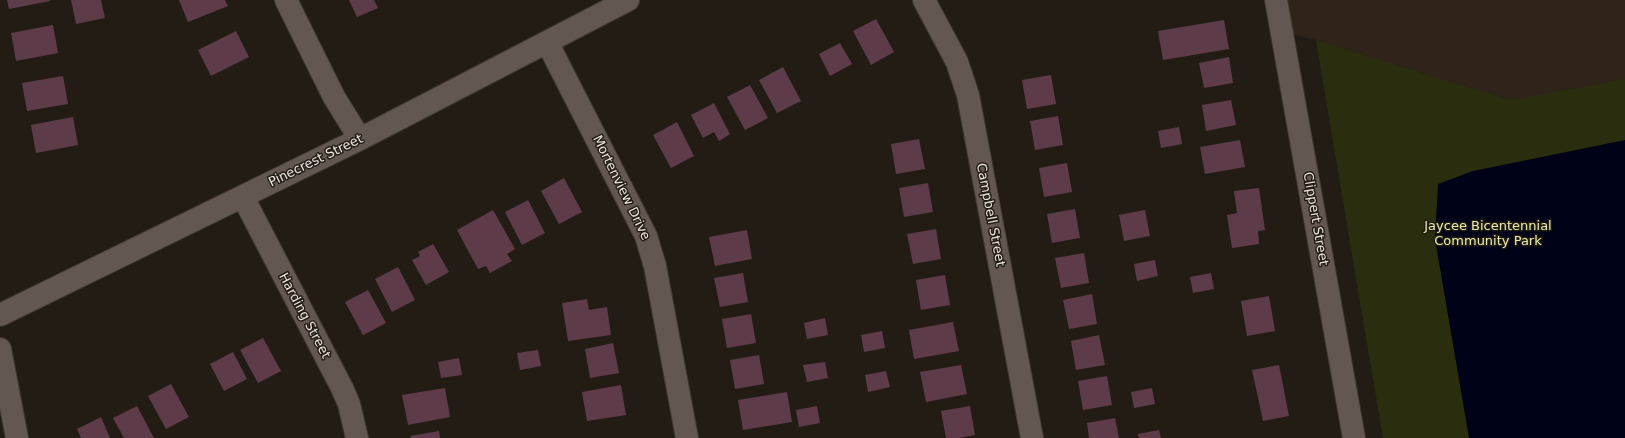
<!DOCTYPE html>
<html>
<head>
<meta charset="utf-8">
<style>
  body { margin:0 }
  canvas { display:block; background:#231c15 }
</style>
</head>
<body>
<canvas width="1625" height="438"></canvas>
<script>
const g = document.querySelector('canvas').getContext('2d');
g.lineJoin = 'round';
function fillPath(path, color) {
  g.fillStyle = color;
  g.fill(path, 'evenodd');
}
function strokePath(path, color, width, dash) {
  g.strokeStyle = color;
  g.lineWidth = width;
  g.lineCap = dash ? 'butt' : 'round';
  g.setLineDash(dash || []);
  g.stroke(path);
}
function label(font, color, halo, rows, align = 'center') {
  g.font = font + ' "DejaVu Sans",sans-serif';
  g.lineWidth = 3;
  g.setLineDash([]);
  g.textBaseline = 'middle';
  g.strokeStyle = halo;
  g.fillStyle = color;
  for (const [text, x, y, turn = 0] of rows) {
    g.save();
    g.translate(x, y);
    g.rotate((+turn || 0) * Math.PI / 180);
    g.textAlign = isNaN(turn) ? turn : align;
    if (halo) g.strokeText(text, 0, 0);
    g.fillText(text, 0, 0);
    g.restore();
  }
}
fillPath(new Path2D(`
  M 1276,0 L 1625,0 L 1625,79 L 1510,100 L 1316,40 L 1282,32 Z`), '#302319');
fillPath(new Path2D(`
  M 1316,40 L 1510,100 L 1625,79 L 1625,438 L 1383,438 Z`), '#2b2d0f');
fillPath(new Path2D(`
  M 1625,140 L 1625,438 L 1469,438 L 1435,239 L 1438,184 L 1473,171 Z`), '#000318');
fillPath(new Path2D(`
  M 7,0 L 50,0 L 50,1 L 9,9 Z
  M 71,0 L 101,0 L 105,18 L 76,24 Z
  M 179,0 L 225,0 L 228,6 L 188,22 Z
  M 349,0 L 374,0 L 378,8 L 357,17 Z
  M 876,19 L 894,52 L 871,65 L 853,31 Z
  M 1224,20 L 1229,49 L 1163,60 L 1158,31 Z
  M 53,25 L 58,53 L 16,61 L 11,33 Z
  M 236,31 L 249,57 L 211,76 L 198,50 Z
  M 840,43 L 852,64 L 830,76 L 819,54 Z
  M 1229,57 L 1233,83 L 1204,88 L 1199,63 Z
  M 783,67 L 801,101 L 777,113 L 759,80 Z
  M 1051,75 L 1056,104 L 1027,109 L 1022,80 Z
  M 63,76 L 68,104 L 27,111 L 22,83 Z
  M 750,85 L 768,118 L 745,130 L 727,97 Z
  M 1231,100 L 1236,125 L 1206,131 L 1202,105 Z
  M 714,103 L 730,134 L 719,141 L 714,132 L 703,138 L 691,115 Z
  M 1058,116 L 1063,145 L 1035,150 L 1030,121 Z
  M 73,117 L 78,145 L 36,153 L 31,125 Z
  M 677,122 L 694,156 L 671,168 L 653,135 Z
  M 1179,127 L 1182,144 L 1161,148 L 1158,131 Z
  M 919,139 L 925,169 L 896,174 L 891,144 Z
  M 1240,140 L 1245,167 L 1205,174 L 1200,147 Z
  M 1067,163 L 1072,192 L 1044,197 L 1039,168 Z
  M 564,178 L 582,212 L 559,224 L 541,191 Z
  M 928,183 L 933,212 L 904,217 L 899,188 Z
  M 1259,188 L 1265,230 L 1258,231 L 1259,244 L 1232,248 L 1227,215 L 1237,213 L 1234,191 Z
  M 528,200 L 545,233 L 522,245 L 505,212 Z
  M 1075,209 L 1080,238 L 1052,243 L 1047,214 Z
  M 493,210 L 515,249 L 507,254 L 512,261 L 490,273 L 486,266 L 478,269 L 457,230 Z
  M 1145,210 L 1150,236 L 1124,241 L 1119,215 Z
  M 936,229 L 941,259 L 913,264 L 907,234 Z
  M 747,230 L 752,259 L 715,266 L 709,237 Z
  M 433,244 L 449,272 L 426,285 L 412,260 L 420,256 L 418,252 Z
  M 1084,253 L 1089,283 L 1061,288 L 1055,258 Z
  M 1155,260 L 1158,276 L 1137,281 L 1134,264 Z
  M 398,267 L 415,300 L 392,312 L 375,279 Z
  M 743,273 L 748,302 L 720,307 L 714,278 Z
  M 1211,273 L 1214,289 L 1193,293 L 1190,277 Z
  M 945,275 L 950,305 L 921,310 L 916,280 Z
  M 368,290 L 386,323 L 363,335 L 345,302 Z
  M 1092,294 L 1097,324 L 1069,329 L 1063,300 Z
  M 1269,296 L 1275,331 L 1247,336 L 1241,301 Z
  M 587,299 L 589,310 L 607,307 L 611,335 L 568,341 L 562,303 Z
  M 751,314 L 756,343 L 727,348 L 722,319 Z
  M 825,318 L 828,335 L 807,339 L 804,323 Z
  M 953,322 L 959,351 L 914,359 L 909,330 Z
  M 882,331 L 885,348 L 864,352 L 861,335 Z
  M 1099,335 L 1105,365 L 1076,370 L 1071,341 Z
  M 263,338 L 281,371 L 258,383 L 240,350 Z
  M 613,343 L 619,373 L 590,378 L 585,349 Z
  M 538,350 L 541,366 L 520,370 L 517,353 Z
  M 233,352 L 247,379 L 224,391 L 210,364 Z
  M 759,355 L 764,384 L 735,389 L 730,360 Z
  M 459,358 L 462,375 L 441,378 L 438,362 Z
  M 825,362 L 828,378 L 807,382 L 803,365 Z
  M 961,365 L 967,394 L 926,402 L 920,372 Z
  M 1279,365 L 1289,416 L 1263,421 L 1252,370 Z
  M 886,371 L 890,387 L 868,392 L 865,375 Z
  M 1107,376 L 1112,405 L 1083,410 L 1078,381 Z
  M 171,384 L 189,417 L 166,429 L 148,396 Z
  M 621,385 L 626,415 L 587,421 L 582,392 Z
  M 445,388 L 450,417 L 408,425 L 402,395 Z
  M 1152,388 L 1155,404 L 1134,408 L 1131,392 Z
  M 787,392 L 792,422 L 743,430 L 738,400 Z
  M 137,406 L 154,438 L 124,438 L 113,418 Z
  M 817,406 L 820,423 L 799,427 L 796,410 Z
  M 970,406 L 975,435 L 959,438 L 946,438 L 941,411 Z
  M 101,417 L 110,438 L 81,438 L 77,429 Z
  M 1115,418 L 1119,438 L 1089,438 L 1087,423 Z
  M 1159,430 L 1161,438 L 1139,438 L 1138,434 Z
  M 439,431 L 440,438 L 411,438 L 410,436 Z`), '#5d3b49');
const minor = new Path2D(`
  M 286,0 L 334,97 L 360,139
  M 924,0 L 957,62 L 968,95 L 1032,438
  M 1276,0 L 1354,438
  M 547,42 L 646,236 L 655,266 L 687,438
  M 243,197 L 342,388 L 349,404 L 357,438
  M 0,315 L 360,139 L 628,0
  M 0,349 L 17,438`);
strokePath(minor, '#3e3834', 24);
strokePath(minor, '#625851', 22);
label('13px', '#eee8e4', '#231c15', [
  ["Pinecrest Street",316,161,-26],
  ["Mortenview Drive",621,188,64],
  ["Campbell Street",990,215,79],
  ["Clippert Street",1315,219,80],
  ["Harding Street",304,316,62]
]);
label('13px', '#e6ebaa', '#231c15', [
  ["Jaycee Bicentennial",1488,227],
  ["Community Park",1488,242]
]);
</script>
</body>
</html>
